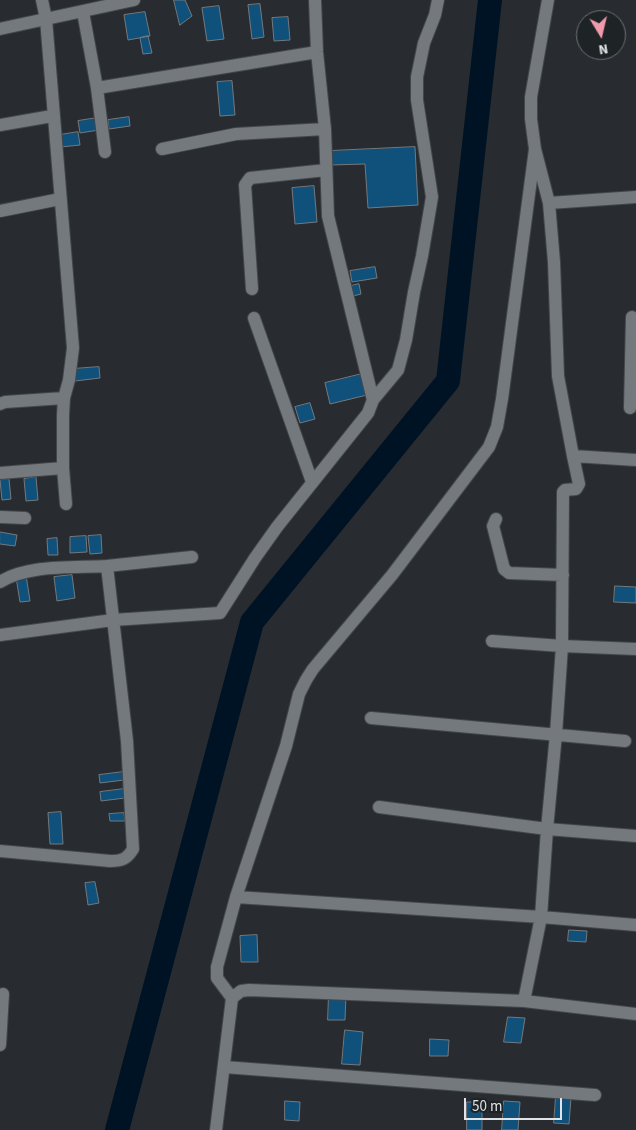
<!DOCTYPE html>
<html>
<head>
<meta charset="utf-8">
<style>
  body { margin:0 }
  #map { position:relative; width:636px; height:1130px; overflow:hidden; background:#282c30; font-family:"Source Sans 3",sans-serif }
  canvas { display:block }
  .north { position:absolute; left:576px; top:10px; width:50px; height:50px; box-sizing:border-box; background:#1e2326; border:1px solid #6c7073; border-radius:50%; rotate:171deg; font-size:14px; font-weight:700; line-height:20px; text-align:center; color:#e1e4e7 }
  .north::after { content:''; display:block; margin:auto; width:18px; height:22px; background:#f29aad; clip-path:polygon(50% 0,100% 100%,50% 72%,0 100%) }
  .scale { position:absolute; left:464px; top:1098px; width:98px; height:22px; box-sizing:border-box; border:2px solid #e1e4e7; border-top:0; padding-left:6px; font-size:15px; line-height:18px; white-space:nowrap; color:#e1e4e7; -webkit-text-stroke:4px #1e2326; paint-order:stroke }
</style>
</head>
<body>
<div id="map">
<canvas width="636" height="1130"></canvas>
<div class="north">N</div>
<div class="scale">50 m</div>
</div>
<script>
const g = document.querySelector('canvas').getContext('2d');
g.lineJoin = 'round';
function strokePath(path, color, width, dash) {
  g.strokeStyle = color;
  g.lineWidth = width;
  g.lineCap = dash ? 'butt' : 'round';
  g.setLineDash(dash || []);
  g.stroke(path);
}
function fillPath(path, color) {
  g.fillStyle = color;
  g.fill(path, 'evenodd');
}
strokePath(new Path2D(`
  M 117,1130 L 252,622 L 448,381 L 490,0`), '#001324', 24);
const building = new Path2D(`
  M 174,0 L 185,0 L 192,16 L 180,25 Z
  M 260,4 L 264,37 L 252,39 L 248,5 Z
  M 219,6 L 224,39 L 207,41 L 202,8 Z
  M 145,12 L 150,36 L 128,40 L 124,15 Z
  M 288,17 L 290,40 L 274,41 L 272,18 Z
  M 148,36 L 152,53 L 143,54 L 140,38 Z
  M 232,81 L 235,115 L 220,116 L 217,82 Z
  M 129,117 L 130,126 L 109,129 L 108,120 Z
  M 97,118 L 99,130 L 80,133 L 78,121 Z
  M 78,132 L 80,145 L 61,147 L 60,135 Z
  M 415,147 L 418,205 L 368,208 L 365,164 L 331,165 L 330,151 Z
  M 314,186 L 317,222 L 295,224 L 292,188 Z
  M 375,267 L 377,278 L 352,282 L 350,271 Z
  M 359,284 L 361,294 L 353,296 L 351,286 Z
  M 99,367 L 100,378 L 75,381 L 73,369 Z
  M 362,374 L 367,395 L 330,404 L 325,383 Z
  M 310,403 L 315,419 L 300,423 L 295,407 Z
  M 36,477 L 38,500 L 26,501 L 24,479 Z
  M 9,479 L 11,499 L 2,500 L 0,480 Z
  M 0,532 L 17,535 L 15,546 L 0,544 Z
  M 101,535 L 102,553 L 90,554 L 88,536 Z
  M 86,536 L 87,552 L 70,553 L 70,537 Z
  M 57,538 L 58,555 L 48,555 L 47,539 Z
  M 26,575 L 30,601 L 20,602 L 16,577 Z
  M 72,575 L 75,598 L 57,601 L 54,577 Z
  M 615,586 L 636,587 L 636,603 L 614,602 Z
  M 123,772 L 124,780 L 100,783 L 99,775 Z
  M 124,789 L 125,798 L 101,801 L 100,792 Z
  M 61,812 L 63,844 L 50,844 L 48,813 Z
  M 124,813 L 125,821 L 110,821 L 109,814 Z
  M 95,882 L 99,903 L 88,905 L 85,883 Z
  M 569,930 L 587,931 L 586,942 L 568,941 Z
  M 257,935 L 258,962 L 241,962 L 240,936 Z
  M 329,994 L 346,995 L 345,1020 L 328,1020 Z
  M 508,1017 L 525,1018 L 521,1043 L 504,1042 Z
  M 345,1030 L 363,1032 L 360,1065 L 342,1064 Z
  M 430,1039 L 449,1040 L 448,1056 L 430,1056 Z
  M 556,1097 L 571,1098 L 569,1124 L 554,1123 Z
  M 285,1101 L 300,1102 L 299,1121 L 285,1120 Z
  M 504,1101 L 520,1102 L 518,1130 L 502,1130 Z
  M 467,1102 L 482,1102 L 482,1130 L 467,1130 Z`);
fillPath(building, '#0f517b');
strokePath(building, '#73797d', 1);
const minor = new Path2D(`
  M 42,0 L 46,19 L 73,348 L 69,380 L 64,398 L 63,415 L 63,468 L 66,504
  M 548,0 L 531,97 L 531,119 L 535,149 L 549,203 L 554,262 L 558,376 L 573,456
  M 83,12 L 97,88 L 105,152
  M 0,29 L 134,0
  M 97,88 L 317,52
  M 0,125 L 52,116
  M 162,149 L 236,134 L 325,129
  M 549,203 L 636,197
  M 0,211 L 60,199
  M 252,289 L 245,185 L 250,178 L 326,170
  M 254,318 L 312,482
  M 373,400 L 398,370 L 406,340 L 414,292 L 422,256 L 432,197 L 417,100 L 417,77 L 424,43 L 435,15 L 438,0
  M 0,404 L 5,402 L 64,398
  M 630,408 L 632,317
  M 0,473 L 63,468
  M 0,517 L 25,518
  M 496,519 L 493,526 L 504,569 L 509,573 L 563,575
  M 0,582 C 29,564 74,568 107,566 C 135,563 163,560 192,557
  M 0,635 L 113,620 L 220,613 L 255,558 L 277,527 L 368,413 L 373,400 L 328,216 L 325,129 L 317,52 L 315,0
  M 492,641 L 562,646 L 636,649
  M 371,718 L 625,741
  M 379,807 L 547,829 L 636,836
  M 0,851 L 110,861 C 122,861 127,859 133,849 L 127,741 L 107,566
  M 236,897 L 541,917 L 636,925
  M 232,998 L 217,978 L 217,967 L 236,897 L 286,746 L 299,694 L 306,680 L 313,669 L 392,575 L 489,447 L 497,427 L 502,399 L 535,149
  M 524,1001 L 541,917 L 547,829 L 556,734 L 562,646 L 563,492 L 565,490 L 576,489 L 579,484 L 573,456 L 636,460
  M 0,1045 L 3,994
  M 224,1067 L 595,1095
  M 216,1130 L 232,998 L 241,991 L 249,990 L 524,1001 L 636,1014`);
strokePath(minor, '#42474a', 14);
strokePath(minor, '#74797e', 12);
</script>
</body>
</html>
